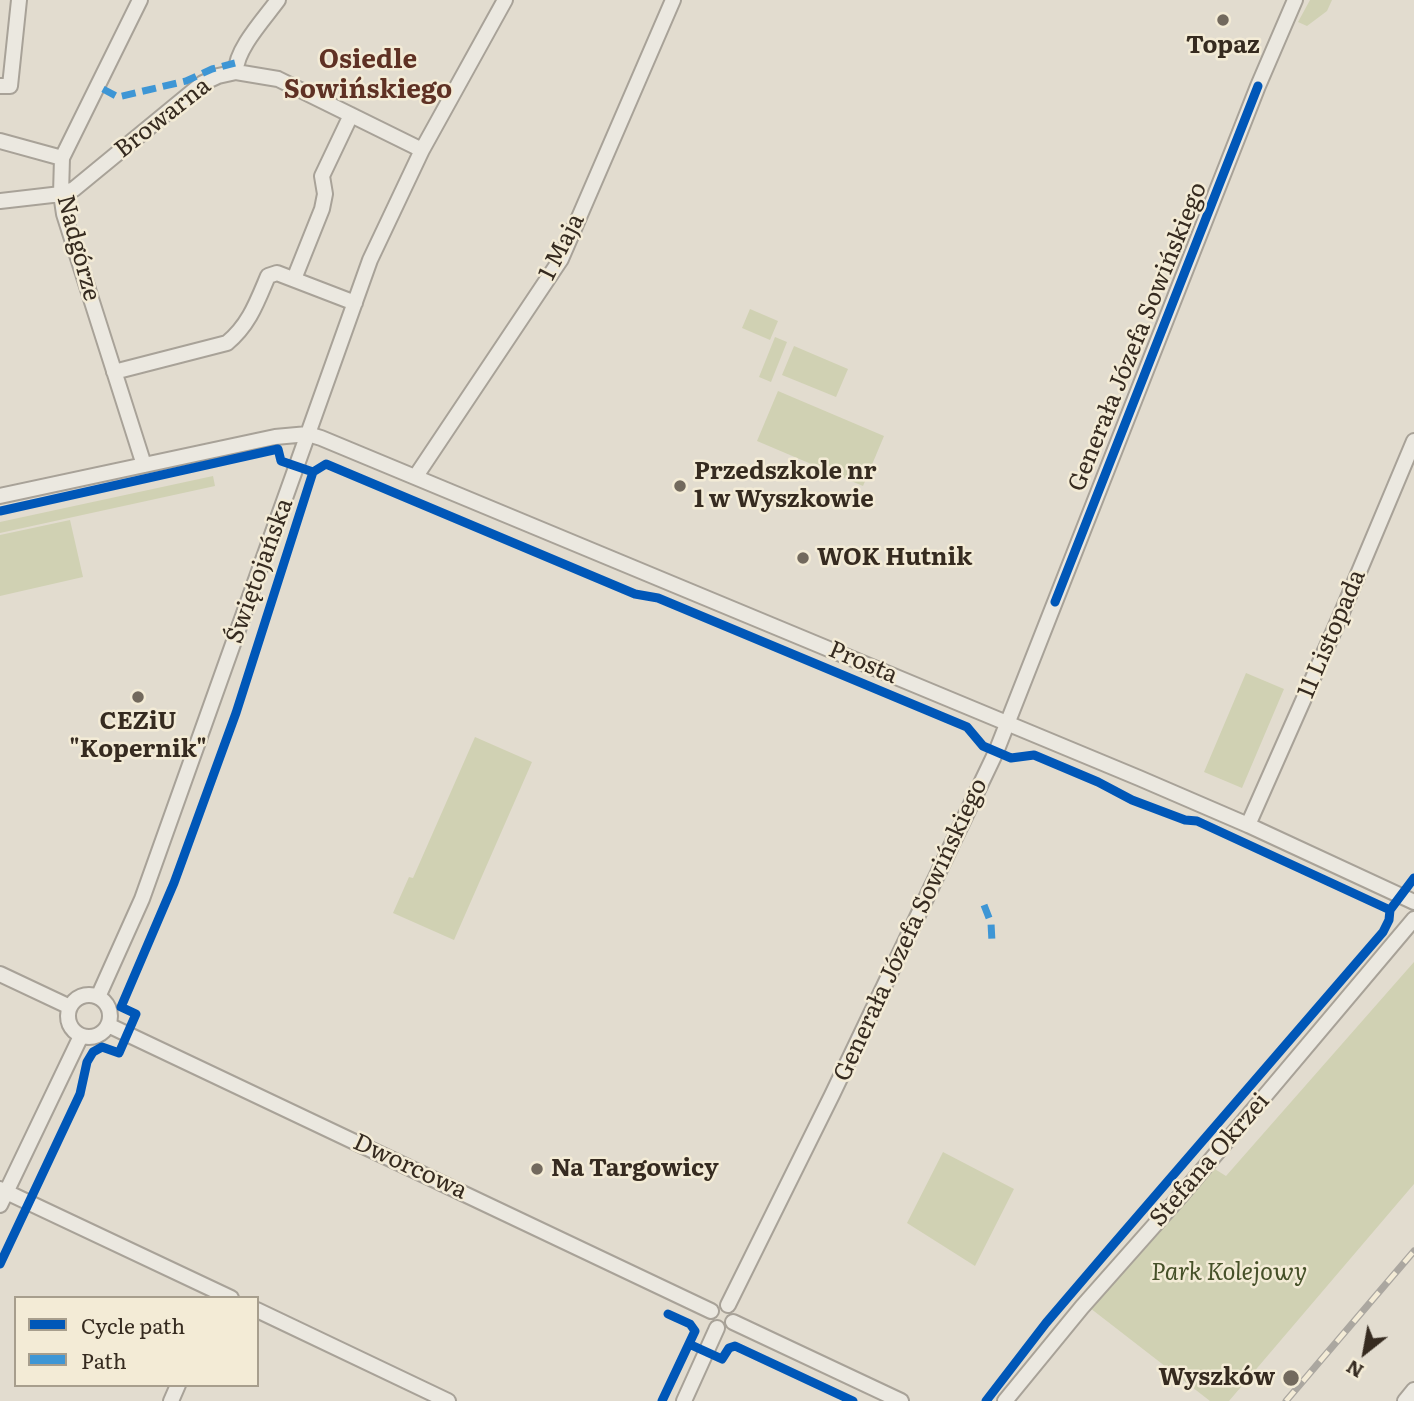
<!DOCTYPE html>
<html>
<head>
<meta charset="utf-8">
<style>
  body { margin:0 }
  #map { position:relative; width:1414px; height:1401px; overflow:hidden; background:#e2dccf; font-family:Literata,serif }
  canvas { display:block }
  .legend { position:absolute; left:14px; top:1296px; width:245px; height:91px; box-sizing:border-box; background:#f3ebd6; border:2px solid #a79e8d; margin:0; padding:9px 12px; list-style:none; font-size:21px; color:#362b20 }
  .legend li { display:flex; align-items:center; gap:14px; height:35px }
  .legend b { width:35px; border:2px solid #a79e8d }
  .north { position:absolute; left:1330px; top:1317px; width:70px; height:70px; -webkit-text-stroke:5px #f3ebd6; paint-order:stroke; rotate:211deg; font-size:19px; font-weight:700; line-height:28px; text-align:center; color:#362b20 }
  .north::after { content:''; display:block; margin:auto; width:24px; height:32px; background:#362b20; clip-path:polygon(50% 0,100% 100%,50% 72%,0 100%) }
</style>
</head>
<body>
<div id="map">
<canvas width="1414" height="1401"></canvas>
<ul class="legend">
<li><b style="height:9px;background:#0057b8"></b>Cycle path</li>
<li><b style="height:9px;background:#3e96d5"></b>Path</li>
</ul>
<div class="north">N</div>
</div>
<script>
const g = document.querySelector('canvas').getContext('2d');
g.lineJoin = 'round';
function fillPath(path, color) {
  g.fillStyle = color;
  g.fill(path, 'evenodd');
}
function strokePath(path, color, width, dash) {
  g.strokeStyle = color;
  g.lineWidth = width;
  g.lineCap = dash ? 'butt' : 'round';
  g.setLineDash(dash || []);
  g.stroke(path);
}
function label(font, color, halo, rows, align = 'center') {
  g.font = font + ' Literata,serif';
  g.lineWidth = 5;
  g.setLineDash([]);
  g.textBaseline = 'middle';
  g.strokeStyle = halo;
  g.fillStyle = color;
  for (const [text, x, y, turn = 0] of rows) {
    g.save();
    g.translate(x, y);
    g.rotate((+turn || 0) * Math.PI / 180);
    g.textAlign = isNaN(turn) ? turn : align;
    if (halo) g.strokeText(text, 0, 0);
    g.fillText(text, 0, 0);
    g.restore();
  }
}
fillPath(new Path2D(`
  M 1310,0 L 1332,0 L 1327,11 L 1307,26 L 1298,22 Z
  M 750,309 L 778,321 L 770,340 L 742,328 Z
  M 775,337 L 787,342 L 771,382 L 759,377 Z
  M 794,346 L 848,369 L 836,397 L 782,375 Z
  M 778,391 L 884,436 L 863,486 L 757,441 Z
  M 213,476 L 215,486 L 0,533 L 0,522 Z
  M 70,520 L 83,577 L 0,596 L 0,535 Z
  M 1246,673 L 1284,689 L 1242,788 L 1204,772 Z
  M 475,737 L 532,762 L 454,940 L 393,913 L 409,877 L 413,878 Z
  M 1414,962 L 1414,1184 L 1229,1401 L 1210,1401 L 1090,1308 L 1210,1166 L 1226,1176 Z
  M 943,1152 L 1014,1189 L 975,1266 L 907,1223 Z`), '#d0d1b3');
const minor = new Path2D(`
  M 140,0 L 62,158 L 61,194 L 64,214 L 144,465
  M 236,72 C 235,50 265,18 278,0
  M 0,86 L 10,86 L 19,0
  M 0,141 L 62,158
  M 0,201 L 61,194 L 74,189 L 203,83 L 218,76 L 236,72 L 278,79 L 422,150
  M 294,279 L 322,209 L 325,194 L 322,176 L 351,115
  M 114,372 L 227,343 C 249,325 257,302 268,276 L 277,273 L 355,303
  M 416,476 L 561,259 L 673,0
  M 0,496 L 275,437 L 308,434 L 321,438 L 1139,778 L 1248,825 L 1414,902
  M 1248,825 L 1340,617 L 1414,441
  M 0,974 L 70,1007
  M68 1016a21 21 0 1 1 42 0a21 21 0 1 1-42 0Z
  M 98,997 L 142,899 L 370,260 L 422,150 L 505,0
  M 108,1025 L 711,1311
  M 0,1189 L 231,1298
  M 0,1205 L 81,1036
  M 728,1305 L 832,1095 L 996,752 L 1258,86 L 1295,0
  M 257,1310 L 448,1401
  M 733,1322 L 901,1401
  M 171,1401 L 178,1385
  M 684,1401 L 717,1328
  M 1005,1401 L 1082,1307 L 1183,1193 L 1414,919
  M 1405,1401 L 1414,1390`);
strokePath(minor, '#a8a298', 18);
strokePath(minor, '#ebe8e0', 14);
const rail = new Path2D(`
  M 1286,1401 L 1414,1251`);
strokePath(rail, '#aba7a0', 7);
strokePath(rail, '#f3ebd6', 4.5, [13]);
strokePath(new Path2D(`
  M 103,89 L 118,97 L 186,81 L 212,69 L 235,63
  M 984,905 L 991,923 L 992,942`), '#3e96d5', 7, [14, 7]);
strokePath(new Path2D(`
  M 0,511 L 278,449 L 281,461 L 313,472
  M 1055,602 L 1258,86
  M 0,1264 L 80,1094 L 87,1062 L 93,1052 L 102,1047 L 119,1053 L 136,1014 L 121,1007 L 174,883 L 236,713 L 313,472 L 326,464 L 635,594 L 658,598 L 967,727 L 983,746 L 1011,758 L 1034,755 L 1098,782 L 1132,800 L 1185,820 L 1197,821 L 1390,910
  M 689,1344 L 722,1359 L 729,1348 L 735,1346 L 853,1401
  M 662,1401 L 695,1331 L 690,1324 L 668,1314
  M 986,1401 L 1046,1323 L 1111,1247 L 1383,932 L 1389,920 L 1390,910 L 1414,878`), '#0057b8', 9);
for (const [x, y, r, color] of [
  [1223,20,7,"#72695d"],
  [680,486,7,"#72695d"],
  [803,558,7,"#72695d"],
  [138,697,7,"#72695d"],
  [537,1169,7,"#72695d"],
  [1291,1378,9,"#72695d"]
]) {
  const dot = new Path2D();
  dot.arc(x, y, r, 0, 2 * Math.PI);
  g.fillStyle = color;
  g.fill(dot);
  strokePath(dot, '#f3ebd6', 2.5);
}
label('bold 24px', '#362b20', '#f3ebd6', [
  ["Topaz",1223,46,"center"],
  ["Przedszkole nr",694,472],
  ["1 w Wyszkowie",694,500],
  ["WOK Hutnik",817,558],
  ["CEZiU",138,722,"center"],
  ["\"Kopernik\"",138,750,"center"],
  ["Na Targowicy",551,1169],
  ["Wyszków",1275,1378,"right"]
], 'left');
label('24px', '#362b20', '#f3ebd6', [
  ["Browarna",163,118,-38],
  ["1 Maja",562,247,-63],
  ["Nadgórze",78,248,75],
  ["Generała Józefa Sowińskiego",1138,337,-68],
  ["Świętojańska",260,571,-70],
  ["11 Listopada",1332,634,-67],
  ["Prosta",863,663,23],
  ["Generała Józefa Sowińskiego",911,930,-65],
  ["Stefana Okrzei",1210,1160,-49],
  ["Dworcowa",410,1167,25]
]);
label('italic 24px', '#465129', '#f3ebd6', [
  ["Park Kolejowy",1229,1273]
]);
label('bold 26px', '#5f3124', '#f3ebd6', [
  ["Osiedle",368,60],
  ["Sowińskiego",368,90]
]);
</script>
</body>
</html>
